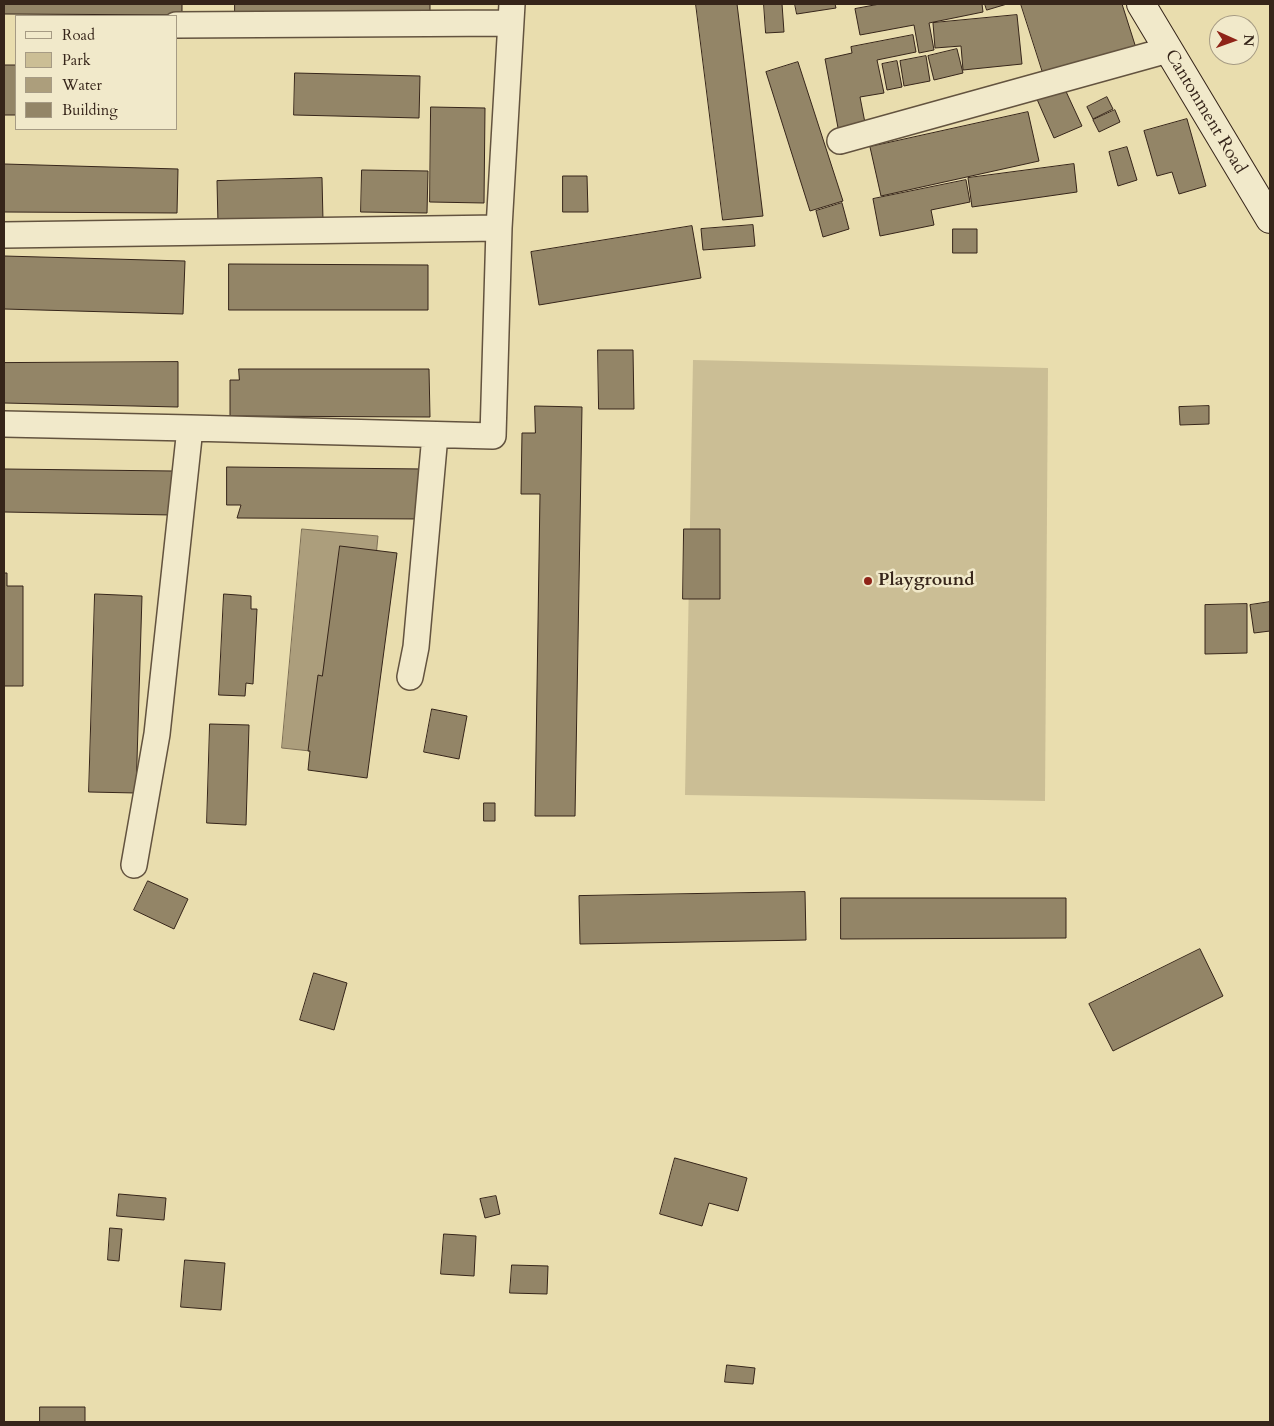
<!DOCTYPE html>
<html>
<head>
<meta charset="utf-8">
<style>
  body { margin:0 }
  #map { position:relative; width:1274px; height:1426px; overflow:hidden; background:#e9ddae; font-family:Cardo,serif }
  canvas { display:block }
  .frame { position:absolute; inset:0; border:5px solid #36251a; pointer-events:none }
  .legend { position:absolute; left:15px; top:15px; width:162px; height:115px; box-sizing:border-box; background:#f1e9ca; border:1px solid #a69b84; margin:0; padding:6px 9px; list-style:none; font-size:15px; color:#36251a }
  .legend li { display:flex; align-items:center; gap:10px; height:25px }
  .legend b { width:25px; border:1px solid #a69b84 }
  .north { position:absolute; left:1209px; top:15px; width:50px; height:50px; box-sizing:border-box; background:#f1e9ca; border:1px solid #a69b84; border-radius:50%; rotate:92deg; font-size:14px; font-weight:700; line-height:20px; text-align:center; color:#36251a }
  .north::after { content:''; display:block; margin:auto; width:18px; height:22px; background:#8f2418; clip-path:polygon(50% 0,100% 100%,50% 72%,0 100%) }
</style>
</head>
<body>
<div id="map">
<canvas width="1274" height="1426"></canvas>
<div class="frame"></div>
<ul class="legend">
<li><b style="height:6px;background:#f1e9ca"></b>Road</li>
<li><b style="height:14px;background:#cbbe95"></b>Park</li>
<li><b style="height:14px;background:#ac9e7c"></b>Water</li>
<li><b style="height:14px;background:#938567"></b>Building</li>
</ul>
<div class="north">N</div>
</div>
<script>
const g = document.querySelector('canvas').getContext('2d');
g.lineJoin = 'round';
function fillPath(path, color) {
  g.fillStyle = color;
  g.fill(path, 'evenodd');
}
function strokePath(path, color, width, dash) {
  g.strokeStyle = color;
  g.lineWidth = width;
  g.lineCap = dash ? 'butt' : 'round';
  g.setLineDash(dash || []);
  g.stroke(path);
}
function label(font, color, halo, rows, align = 'center') {
  g.font = font + ' Cardo,serif';
  g.lineWidth = 5;
  g.setLineDash([]);
  g.textBaseline = 'middle';
  g.strokeStyle = halo;
  g.fillStyle = color;
  for (const [text, x, y, turn = 0] of rows) {
    g.save();
    g.translate(x, y);
    g.rotate((+turn || 0) * Math.PI / 180);
    g.textAlign = isNaN(turn) ? turn : align;
    if (halo) g.strokeText(text, 0, 0);
    g.fillText(text, 0, 0);
    g.restore();
  }
}
fillPath(new Path2D(`
  M 693,360 L 1048,368 L 1045,801 L 685,795 Z`), '#cbbe95');
const water = new Path2D(`
  M 302,529 L 378,536 L 357,756 L 282,748 Z`);
fillPath(water, '#ac9e7c');
strokePath(water, '#7d6e55', 1);
const building = new Path2D(`
  M 4,4 L 182,4 L 182,15 L 4,14 Z
  M 235,4 L 430,4 L 430,17 L 235,15 Z
  M 696,4 L 737,4 L 763,216 L 723,220 Z
  M 764,4 L 782,4 L 784,32 L 766,33 Z
  M 795,4 L 835,4 L 836,8 L 797,14 Z
  M 880,4 L 982,4 L 983,12 L 929,23 L 934,50 L 919,53 L 914,25 L 860,35 L 855,9 Z
  M 985,4 L 1007,4 L 987,10 Z
  M 1021,4 L 1122,4 L 1136,48 L 1045,79 Z
  M 1017,15 L 1022,64 L 963,70 L 961,46 L 935,48 L 933,23 Z
  M 913,35 L 916,52 L 877,60 L 884,93 L 860,97 L 866,128 L 839,133 L 825,59 L 852,53 L 851,47 Z
  M 957,49 L 963,73 L 934,80 L 928,56 Z
  M 926,56 L 930,81 L 904,86 L 900,61 Z
  M 897,61 L 902,87 L 887,90 L 882,64 Z
  M 798,62 L 843,201 L 810,211 L 766,72 Z
  M 4,65 L 16,65 L 16,115 L 4,115 Z
  M 295,73 L 420,76 L 419,118 L 294,115 Z
  M 1063,85 L 1082,126 L 1054,138 L 1036,97 Z
  M 1107,97 L 1113,109 L 1093,119 L 1087,107 Z
  M 431,107 L 485,108 L 484,203 L 430,202 Z
  M 1115,110 L 1120,122 L 1099,132 L 1093,120 Z
  M 1028,112 L 1039,161 L 881,196 L 870,147 Z
  M 1187,119 L 1206,186 L 1179,194 L 1172,172 L 1157,176 L 1144,131 Z
  M 1127,147 L 1137,180 L 1118,186 L 1109,152 Z
  M 4,164 L 178,169 L 177,213 L 4,212 Z
  M 1074,164 L 1077,192 L 972,207 L 968,178 Z
  M 362,170 L 428,171 L 427,213 L 361,212 Z
  M 563,176 L 587,176 L 588,212 L 563,212 Z
  M 322,178 L 323,221 L 218,224 L 217,181 Z
  M 966,180 L 970,202 L 931,210 L 934,225 L 880,236 L 873,199 Z
  M 842,203 L 849,229 L 823,237 L 816,211 Z
  M 753,225 L 755,246 L 703,250 L 701,229 Z
  M 692,226 L 701,278 L 539,305 L 531,252 Z
  M 953,229 L 977,229 L 977,253 L 953,253 Z
  M 4,256 L 185,261 L 183,314 L 4,309 Z
  M 229,264 L 428,265 L 428,310 L 229,310 Z
  M 598,350 L 633,350 L 634,409 L 599,409 Z
  M 178,362 L 178,407 L 4,403 L 4,363 Z
  M 239,369 L 429,369 L 430,417 L 230,416 L 230,380 L 239,380 Z
  M 535,406 L 582,407 L 575,816 L 535,816 L 540,494 L 521,494 L 522,433 L 535,433 Z
  M 1209,406 L 1209,424 L 1180,425 L 1179,407 Z
  M 227,467 L 424,469 L 424,519 L 237,518 L 241,505 L 227,505 Z
  M 4,469 L 173,471 L 172,515 L 4,512 Z
  M 684,529 L 720,529 L 720,599 L 683,599 Z
  M 340,546 L 397,553 L 367,778 L 308,770 L 310,751 L 308,751 L 318,675 L 322,676 Z
  M 4,573 L 7,573 L 7,586 L 23,586 L 23,686 L 4,686 Z
  M 95,594 L 142,596 L 136,793 L 89,792 Z
  M 224,594 L 251,596 L 251,609 L 257,609 L 253,684 L 246,683 L 245,696 L 219,695 Z
  M 1270,602 L 1270,631 L 1254,633 L 1250,605 Z
  M 1247,604 L 1247,653 L 1205,654 L 1205,605 Z
  M 432,709 L 467,716 L 459,759 L 424,752 Z
  M 210,724 L 249,725 L 246,825 L 207,823 Z
  M 484,803 L 495,803 L 495,821 L 484,821 Z
  M 148,881 L 188,899 L 174,929 L 134,910 Z
  M 805,892 L 806,940 L 580,944 L 579,896 Z
  M 841,898 L 1066,898 L 1066,938 L 841,939 Z
  M 1200,949 L 1223,996 L 1113,1051 L 1089,1004 Z
  M 314,973 L 347,983 L 334,1030 L 300,1020 Z
  M 675,1158 L 747,1178 L 738,1211 L 709,1203 L 702,1226 L 660,1214 Z
  M 119,1194 L 166,1198 L 164,1220 L 117,1216 Z
  M 496,1196 L 500,1214 L 485,1218 L 480,1199 Z
  M 110,1228 L 122,1229 L 119,1261 L 108,1260 Z
  M 444,1234 L 476,1236 L 474,1276 L 441,1274 Z
  M 185,1260 L 225,1263 L 221,1310 L 181,1307 Z
  M 512,1265 L 548,1266 L 547,1294 L 510,1293 Z
  M 727,1365 L 755,1368 L 753,1384 L 725,1382 Z
  M 40,1407 L 85,1407 L 85,1422 L 40,1422 Z`);
fillPath(building, '#938567');
strokePath(building, '#36251a', 1);
const street = new Path2D(`
  M 176,25 L 510,23
  M 840,141 L 1168,50
  M 4,235 L 499,228
  M 4,424 L 190,428
  M 410,677 L 416,647 L 435,435
  M 134,865 L 157,734 L 190,428 L 493,436 L 499,228 L 512,4`);
const secondary = new Path2D(`
  M 1141,4 L 1270,219`);
strokePath(street, '#63533f', 28);
strokePath(secondary, '#36251a', 30);
strokePath(street, '#f1e9ca', 25);
strokePath(secondary, '#f1e9ca', 28);
for (const [x, y, r, color] of [
  [868,581,5,"#8f2418"]
]) {
  const dot = new Path2D();
  dot.arc(x, y, r, 0, 2 * Math.PI);
  g.fillStyle = color;
  g.fill(dot);
  strokePath(dot, '#f1e9ca', 2);
}
label('18px', '#36251a', '#f1e9ca', [
  ["Cantonment Road",1205,112,59]
]);
label('bold 18px', '#36251a', '#f1e9ca', [
  ["Playground",878,581]
], 'left');
</script>
</body>
</html>
